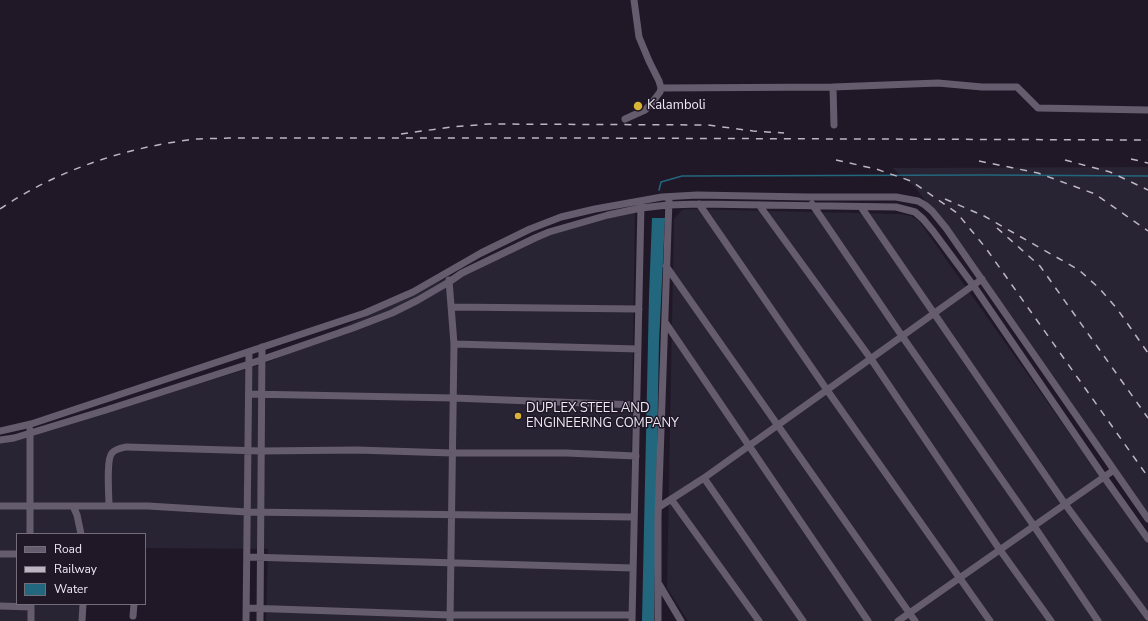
<!DOCTYPE html>
<html>
<head>
<meta charset="utf-8">
<style>
  body { margin:0 }
  #map { position:relative; width:1148px; height:621px; overflow:hidden; background:#201827; font-family:"Nunito Sans",sans-serif }
  canvas { display:block }
  .legend { position:absolute; left:16px; top:533px; width:130px; height:72px; box-sizing:border-box; background:#201827; border:1px solid #736c79; margin:0; padding:5px 7px; list-style:none; font-size:12px; color:#f0eaf5 }
  .legend li { display:flex; align-items:center; gap:8px; height:20px }
  .legend b { width:20px; border:1px solid #736c79 }
</style>
</head>
<body>
<div id="map">
<canvas width="1148" height="621"></canvas>
<ul class="legend">
<li><b style="height:5px;background:#655c6e"></b>Road</li>
<li><b style="height:5px;background:#bdb6c2"></b>Railway</li>
<li><b style="height:11px;background:#23677f"></b>Water</li>
</ul>
</div>
<script>
const g = document.querySelector('canvas').getContext('2d');
g.lineJoin = 'round';
function fillPath(path, color) {
  g.fillStyle = color;
  g.fill(path, 'evenodd');
}
function strokePath(path, color, width, dash) {
  g.strokeStyle = color;
  g.lineWidth = width;
  g.lineCap = dash ? 'butt' : 'round';
  g.setLineDash(dash || []);
  g.stroke(path);
}
function label(font, color, halo, rows, align = 'center') {
  g.font = font + ' "Nunito Sans",sans-serif';
  g.lineWidth = 3;
  g.setLineDash([]);
  g.textBaseline = 'middle';
  g.strokeStyle = halo;
  g.fillStyle = color;
  for (const [text, x, y, turn = 0] of rows) {
    g.save();
    g.translate(x, y);
    g.rotate((+turn || 0) * Math.PI / 180);
    g.textAlign = isNaN(turn) ? turn : align;
    if (halo) g.strokeText(text, 0, 0);
    g.fillText(text, 0, 0);
    g.restore();
  }
}
fillPath(new Path2D(`
  M 1148,167 L 1148,516 L 932,210 L 915,187 L 892,168 Z
  M 685,209 L 900,214 L 911,216 L 919,221 L 1148,544 L 1148,621 L 688,621 L 667,588 L 674,219 L 681,211 Z
  M 635,213 L 629,621 L 266,621 L 268,549 L 145,548 L 145,534 L 17,534 L 17,604 L 86,604 L 85,621 L 0,621 L 0,441 L 13,440 L 267,363 L 497,254 L 579,224 Z`), '#282434');
fillPath(new Path2D(`
  M 652,218 L 665,218 L 659,342 L 654,621 L 642,621 L 649,296 Z`), '#23677f');
strokePath(new Path2D(`
  M 659,190 L 661,182 L 682,176 L 986,175 L 1148,176`), '#23677f', 1.5);
strokePath(new Path2D(`
  M 833,87 L 938,83 L 982,87 L 1017,87 L 1038,108 L 1148,110
  M 661,88 L 833,87 L 834,125
  M 625,119 L 645,110 L 651,104 L 660,92 L 661,88 L 659,81 L 649,61 L 639,37 L 634,0
  M 699,204 L 827,390 L 990,621
  M 812,204 L 902,336 L 1034,526 L 1098,621
  M 759,205 L 871,359 L 1000,550 L 1051,621
  M 861,207 L 1065,504 L 1148,617
  M 666,266 L 915,621
  M 449,280 L 454,344 L 450,621
  M 452,307 L 639,309
  M 665,322 L 868,621
  M 454,344 L 638,349
  M 249,394 L 453,398 L 637,405
  M 30,430 L 30,534
  M 0,431 L 31,424 L 365,313 L 413,292 L 481,253 L 530,229 L 561,217 L 595,209 L 662,197 L 697,195 L 808,197 L 896,197 L 918,201 L 925,205 L 932,211 L 946,228 L 1148,519
  M 0,440 L 14,438 L 106,410 L 249,364 L 353,328 L 392,313 L 418,300 L 449,282 L 462,273 L 535,238 L 549,232 L 608,215 L 641,208 L 668,205 L 699,204 L 896,207 L 915,212 L 923,219 L 933,231 L 973,285 L 1104,477 L 1148,539
  M 704,478 L 803,621
  M 671,499 L 759,621
  M 0,506 L 148,506 L 247,512 L 634,517
  M 73,506 L 77,515 L 81,534
  M 109,506 C 109,496 106,459 112,453 C 115,449 121,448 126,447 L 261,451 L 357,450 L 452,453 L 566,453 L 636,456
  M 659,507 L 704,478 L 982,279
  M 0,554 L 17,554
  M 247,557 L 633,568
  M 659,584 L 681,621
  M 31,604 L 31,621
  M 0,606 L 31,607
  M 247,608 L 450,615 L 632,615
  M 133,616 L 134,604
  M 82,621 L 83,604
  M 246,621 L 249,352
  M 260,621 L 262,347
  M 632,621 L 641,205
  M 658,621 L 658,517 L 669,200
  M 898,621 L 1114,470`), '#655c6e', 7);
strokePath(new Path2D(`
  M 401,134 L 451,127 L 489,124 L 708,125 L 753,131 L 784,133
  M 1131,159 L 1148,163
  M 836,160 L 876,169 L 911,181 L 957,213 L 985,247 L 1148,477
  M 1065,160 L 1110,172 L 1148,190
  M 979,161 L 1038,173 L 1095,194 L 1148,231
  M 945,199 L 984,216 L 1079,270 L 1100,289 L 1118,310 L 1148,353
  M 0,209 C 56,171 121,149 188,140 C 201,138 215,139 228,138 L 574,138 L 1148,140
  M 997,228 L 1040,266 L 1148,418`), '#bdb6c2', 1.5, [7, 7]);
for (const [x, y, r, color] of [
  [638,106,5,"#d7b434"],
  [518,416,4,"#d7b434"]
]) {
  const dot = new Path2D();
  dot.arc(x, y, r, 0, 2 * Math.PI);
  g.fillStyle = color;
  g.fill(dot);
  strokePath(dot, '#201827', 1.5);
}
label('13px', '#f0eaf5', '#201827', [
  ["Kalamboli",647,106],
  ["DUPLEX STEEL AND",526,409],
  ["ENGINEERING COMPANY",526,424]
], 'left');
</script>
</body>
</html>
